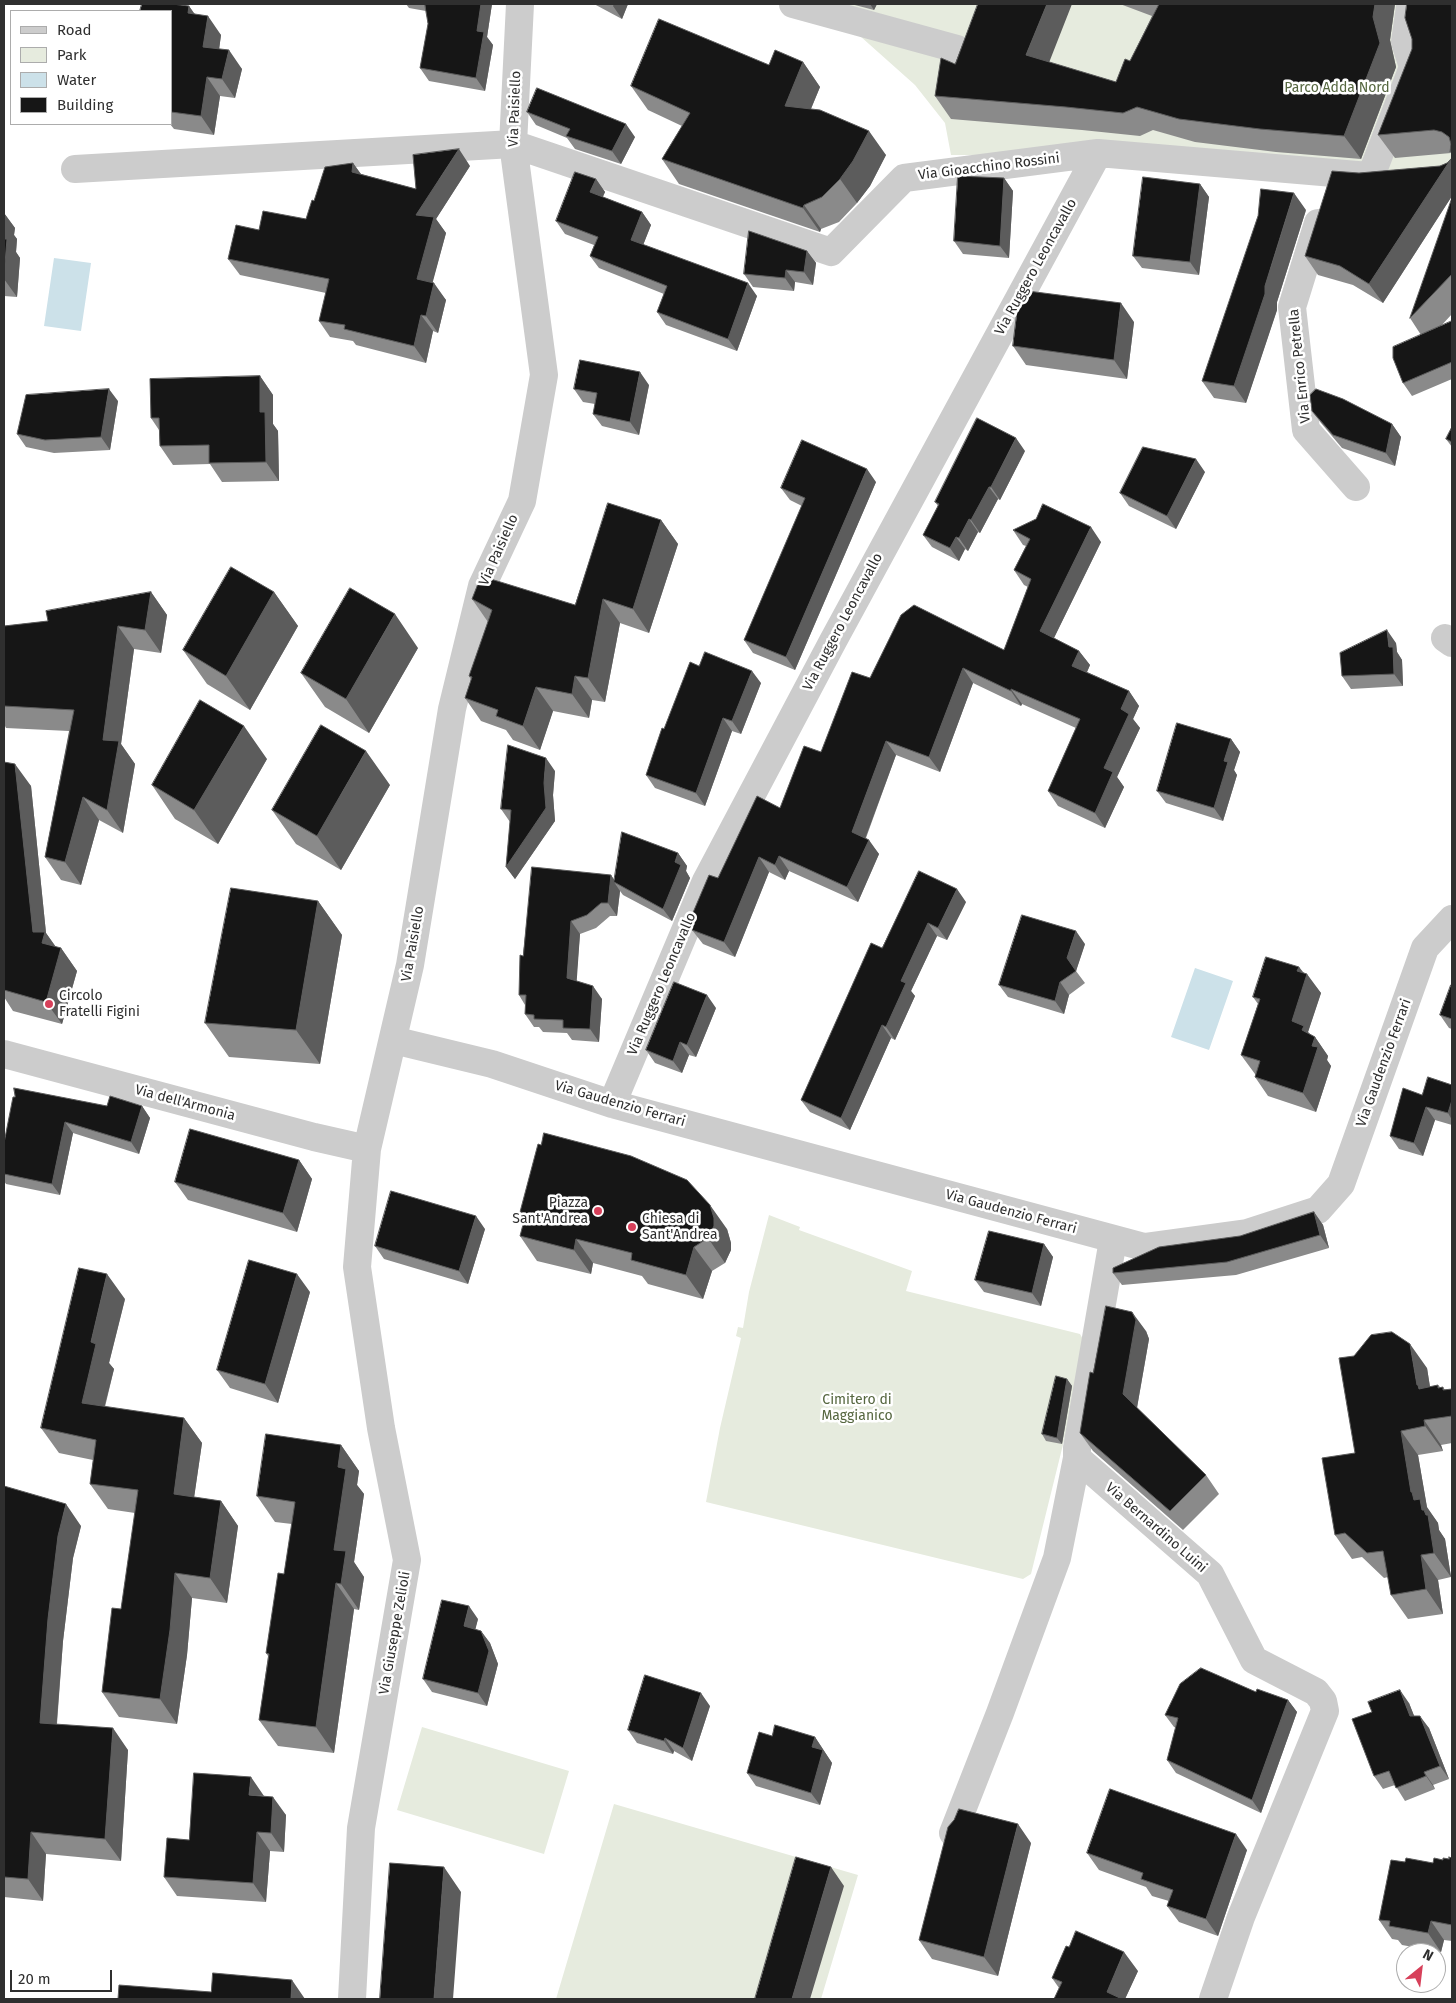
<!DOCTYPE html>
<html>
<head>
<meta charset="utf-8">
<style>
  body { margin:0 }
  #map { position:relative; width:1456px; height:2003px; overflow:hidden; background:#fff; font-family:"Fira Sans",sans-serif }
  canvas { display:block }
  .frame { position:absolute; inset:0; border:5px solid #2f2f2f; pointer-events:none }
  .legend { position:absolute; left:10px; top:10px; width:162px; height:115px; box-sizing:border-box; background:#fff; border:1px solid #acacac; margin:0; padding:6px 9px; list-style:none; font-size:15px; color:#2f2f2f }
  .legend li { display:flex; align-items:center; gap:10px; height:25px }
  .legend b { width:25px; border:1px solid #acacac }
  .north { position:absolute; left:1396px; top:1943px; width:50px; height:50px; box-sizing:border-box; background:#fff; border:1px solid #acacac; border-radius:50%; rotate:29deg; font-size:14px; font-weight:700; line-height:20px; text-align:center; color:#2f2f2f }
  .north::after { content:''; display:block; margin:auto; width:18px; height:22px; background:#d7405a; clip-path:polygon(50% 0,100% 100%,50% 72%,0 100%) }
  .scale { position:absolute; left:10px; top:1970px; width:102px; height:22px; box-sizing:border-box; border:2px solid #2f2f2f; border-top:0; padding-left:6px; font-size:15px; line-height:18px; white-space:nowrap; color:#2f2f2f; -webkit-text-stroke:4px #fff; paint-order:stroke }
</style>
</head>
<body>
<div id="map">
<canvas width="1456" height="2003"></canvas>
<div class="frame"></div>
<ul class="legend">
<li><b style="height:6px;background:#ccc"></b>Road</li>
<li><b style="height:14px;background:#e6ebde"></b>Park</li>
<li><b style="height:14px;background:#cce1e9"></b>Water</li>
<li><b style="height:14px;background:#161616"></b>Building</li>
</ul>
<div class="north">N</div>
<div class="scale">20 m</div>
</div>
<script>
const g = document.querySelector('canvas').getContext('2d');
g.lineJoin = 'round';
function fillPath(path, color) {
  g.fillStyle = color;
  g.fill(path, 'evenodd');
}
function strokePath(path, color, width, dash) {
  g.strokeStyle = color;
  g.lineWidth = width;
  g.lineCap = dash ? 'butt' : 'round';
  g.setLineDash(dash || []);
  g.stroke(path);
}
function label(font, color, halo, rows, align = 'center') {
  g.font = font + ' "Fira Sans",sans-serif';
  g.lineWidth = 5;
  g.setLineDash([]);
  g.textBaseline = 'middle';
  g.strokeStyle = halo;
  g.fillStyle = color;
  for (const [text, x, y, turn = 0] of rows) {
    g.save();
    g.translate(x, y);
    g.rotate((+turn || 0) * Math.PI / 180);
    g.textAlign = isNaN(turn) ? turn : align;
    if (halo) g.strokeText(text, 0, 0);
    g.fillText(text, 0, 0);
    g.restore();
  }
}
fillPath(new Path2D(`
  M 776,4 L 1452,4 L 1452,168 L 1327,174 L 1016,155 L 951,155 L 945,123 L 915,85 L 860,36 Z
  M 769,1215 L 800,1227 L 799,1230 L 912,1271 L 906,1291 L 1080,1334 L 1085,1343 L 1077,1388 L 1031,1574 L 1023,1579 L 706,1502 L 720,1428 L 741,1338 L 736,1336 L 738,1327 L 743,1328 L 749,1292 Z
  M 422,1727 L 569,1771 L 544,1854 L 397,1810 Z
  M 614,1804 L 858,1875 L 821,1999 L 556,1999 Z`), '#e6ebde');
fillPath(new Path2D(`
  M 54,258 L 91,263 L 81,331 L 44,326 Z
  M 1195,968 L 1233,981 L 1209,1050 L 1171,1037 Z`), '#cce1e9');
strokePath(new Path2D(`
  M 793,4 L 957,49
  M 75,169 L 513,144 L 831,252 L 904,178 L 1098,153 L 1369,176
  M 1371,176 L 1413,67 L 1405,42 L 1410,7 L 1412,4
  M 1318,223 L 1292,307 L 1306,430 L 1356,487
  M 1445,638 L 1452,643
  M 393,1040 L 492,1064 L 612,1104 L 1144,1247 L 1247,1233 L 1318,1210 L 1341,1184 L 1425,948 L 1452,919
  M 4,1054 L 314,1137 L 367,1149
  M 612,1104 L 706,881 L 833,641 L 1098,153
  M 1113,1240 L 1077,1448 L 1077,1458 L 1210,1574 L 1254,1660 L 1316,1692 L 1323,1701 L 1325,1711 L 1241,1917 L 1213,1999
  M 953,1833 L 1000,1713 L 1057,1558 L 1077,1458
  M 352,1999 L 361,1828 L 407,1560 L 381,1428 L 357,1267 L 367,1149 L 410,965 L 452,709 L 482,586 L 522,501 L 544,375 L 513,144 L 520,4`), '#ccc', 28);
fillPath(new Path2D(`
  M 406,4 L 492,4 L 487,37 L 493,45 L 485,91 L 429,81 L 420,68 L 428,24 L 426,11 L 409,8 Z
  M 594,4 L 628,4 L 622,19 Z
  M 851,4 L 877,4 L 874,10 Z
  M 1120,4 L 1395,4 L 1390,40 L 1396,67 L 1361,159 L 1276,152 L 1195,142 L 1153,130 L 1140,136 L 1082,130 L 951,119 L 935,96 L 955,64 L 1049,62 L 1116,82 L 1130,61 L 1152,16 Z
  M 1452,4 L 1452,155 L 1451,153 L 1395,158 L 1378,135 L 1412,49 L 1412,39 Z
  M 189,6 L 194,13 L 221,35 L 219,49 L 242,69 L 235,98 L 220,96 L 214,135 L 174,129 L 170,124 L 171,124 L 171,11 Z
  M 803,62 L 820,87 L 811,109 L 886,155 L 870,186 L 857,203 L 839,222 L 821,229 L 820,232 L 679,184 L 662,159 L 682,126 L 648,110 L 631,86 L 769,65 Z
  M 527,112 L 635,137 L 621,164 L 575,149 L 567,138 L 536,125 Z
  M 1451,159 L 1452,160 L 1452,196 L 1383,303 L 1353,285 L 1318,275 L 1305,256 L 1359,173 L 1440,166 L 1447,163 Z
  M 353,163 L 361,174 L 416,189 L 470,166 L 436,219 L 446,233 L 432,283 L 446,300 L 438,333 L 433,331 L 426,363 L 356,345 L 353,341 L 330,337 L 319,321 L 326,293 L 240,275 L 228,259 L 259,230 L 306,219 L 314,201 Z
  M 1004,178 L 1013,191 L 1009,258 L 963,254 L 954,241 Z
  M 596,179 L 605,192 L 603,197 L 642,212 L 651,225 L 643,245 L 757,296 L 737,351 L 666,325 L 657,312 L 664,294 L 599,268 L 590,256 L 594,245 L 565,234 L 556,221 Z
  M 1200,184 L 1209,197 L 1199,275 L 1142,268 L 1133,256 Z
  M 1452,198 L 1452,314 L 1440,327 L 1452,321 L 1452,379 L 1412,396 L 1403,383 L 1421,335 L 1410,318 Z
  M 1306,210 L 1277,302 L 1277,310 L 1246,403 L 1214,398 L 1202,381 Z
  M 4,213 L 15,228 L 14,235 L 17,239 L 16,252 L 20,258 L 17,297 L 4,296 Z
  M 807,251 L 816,263 L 813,285 L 795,282 L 794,291 L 753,287 L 744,274 Z
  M 1134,322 L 1127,379 L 1026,365 L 1013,346 Z
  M 260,376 L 273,395 L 273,424 L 278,431 L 279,481 L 222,482 L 210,464 L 173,465 L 160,446 L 159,430 L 151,418 Z
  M 649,385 L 639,435 L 602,426 L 593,414 L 595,404 L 583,402 L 574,389 Z
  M 118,401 L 110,450 L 54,453 L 26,447 L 17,434 Z
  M 1312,411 L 1392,424 L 1401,437 L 1395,466 L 1342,448 L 1321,423 Z
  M 1452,427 L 1452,447 L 1446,439 Z
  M 1025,451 L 1000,500 L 998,499 L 980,533 L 978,532 L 968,551 L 965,549 L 959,561 L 932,547 L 923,535 L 938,506 L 935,502 Z
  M 1205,472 L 1176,529 L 1129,506 L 1120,493 Z
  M 876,482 L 795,670 L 753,653 L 744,640 L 802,506 L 790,500 L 781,488 Z
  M 661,520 L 678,544 L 649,633 L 620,623 L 605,702 L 592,700 L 589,718 L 553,711 L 540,750 L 513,740 L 506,730 L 481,721 L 465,698 L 471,680 L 469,676 L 488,622 L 472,599 L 575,605 Z
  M 1013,530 L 1101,542 L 1054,638 L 1079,651 L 1090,665 L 1087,672 L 1129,691 L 1139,706 L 1133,719 L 1140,728 L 1117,777 L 1124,787 L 1105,828 L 1058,806 L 1048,791 L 1076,728 L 1022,704 L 1021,706 L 973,683 L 940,772 L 896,755 L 866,838 L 879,854 L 858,902 L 789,871 L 785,880 L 769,872 L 735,957 L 703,944 L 692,930 L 693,927 L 689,922 L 718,878 L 780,808 L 821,752 L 870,678 L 1004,650 L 1028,587 L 1024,585 L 1014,570 L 1026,546 L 1023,545 Z
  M 151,592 L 167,615 L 161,653 L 134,649 L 121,744 L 135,764 L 123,833 L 99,820 L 81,885 L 61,880 L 45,857 L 69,731 L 6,728 L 4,724 L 4,626 L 48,621 Z
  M 274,592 L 298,626 L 250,710 L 207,684 L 183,650 Z
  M 1396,643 L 1397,652 L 1402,660 L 1403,686 L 1351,689 L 1342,676 Z
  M 418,648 L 369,733 L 325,707 L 301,673 Z
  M 699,666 L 761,683 L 741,734 L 732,731 L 705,806 L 655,788 L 646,775 Z
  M 1231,739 L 1240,752 L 1234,770 L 1237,775 L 1223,821 L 1166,803 L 1157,791 Z
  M 267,759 L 218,844 L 175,819 L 152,785 Z
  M 4,762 L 31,786 L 46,933 L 56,947 L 61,948 L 77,971 L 62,1024 L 13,1011 L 4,997 Z
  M 555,771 L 553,795 L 555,821 L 515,879 L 506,867 L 510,822 L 501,809 Z
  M 390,785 L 341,870 L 296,844 L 272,810 Z
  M 678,853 L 687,866 L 686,871 L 690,878 L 672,921 L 623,895 L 620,891 L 617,916 L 610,916 L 596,928 L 580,934 L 576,981 L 602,999 L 599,1042 L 572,1040 L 567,1033 L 543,1032 L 539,1027 L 534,1027 L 525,1014 L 525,1005 L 519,995 L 523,956 L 611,875 L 614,880 Z
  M 318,901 L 342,935 L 320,1064 L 229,1057 L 205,1023 Z
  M 966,902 L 947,940 L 937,936 L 911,991 L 915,996 L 895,1040 L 891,1038 L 850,1130 L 810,1112 L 801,1100 L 882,948 Z
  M 1085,944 L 1076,971 L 1085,983 L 1069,995 L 1064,1014 L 1008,997 L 999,985 Z
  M 1299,967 L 1321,993 L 1308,1032 L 1310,1034 L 1315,1037 L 1328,1056 L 1327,1060 L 1331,1066 L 1316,1112 L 1268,1096 L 1255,1077 L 1256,1075 L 1255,1074 L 1241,1055 L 1258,1004 L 1253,997 Z
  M 1452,985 L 1452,1029 L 1449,1028 L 1440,1015 Z
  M 716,1008 L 696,1057 L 689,1055 L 682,1073 L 655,1063 L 646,1050 Z
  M 1452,1085 L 1452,1125 L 1435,1120 L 1423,1156 L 1399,1149 L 1390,1136 L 1422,1095 Z
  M 107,1106 L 142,1106 L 150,1118 L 139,1154 L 73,1133 L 60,1195 L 6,1184 L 4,1181 L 4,1143 Z
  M 299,1160 L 312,1179 L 297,1232 L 188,1200 L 175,1182 Z
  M 520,1212 L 727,1229 L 731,1243 L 731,1250 L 725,1263 L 712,1271 L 703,1299 L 648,1284 L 642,1276 L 593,1263 L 591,1274 L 537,1261 L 520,1236 L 525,1219 Z
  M 1314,1212 L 1323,1225 L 1329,1248 L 1236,1275 L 1122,1285 L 1113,1273 L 1240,1236 Z
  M 485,1229 L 468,1284 L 384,1259 L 375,1246 Z
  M 1044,1244 L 1053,1257 L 1041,1306 L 984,1292 L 975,1280 Z
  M 310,1292 L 278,1403 L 230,1388 L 217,1370 Z
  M 125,1299 L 109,1363 L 114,1369 L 105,1407 L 184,1418 L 202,1443 L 194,1497 L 221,1501 L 238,1526 L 227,1603 L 192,1598 L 187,1655 L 177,1724 L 119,1717 L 102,1692 L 121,1609 L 135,1513 L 108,1509 L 90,1484 L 93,1460 L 59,1453 L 41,1428 Z
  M 1146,1331 L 1149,1339 L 1137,1408 L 1206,1475 L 1219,1494 L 1183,1530 L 1093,1451 L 1080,1433 L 1093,1373 Z
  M 1427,1368 L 1430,1387 L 1438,1385 L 1440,1387 L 1443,1387 L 1445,1390 L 1452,1389 L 1452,1443 L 1441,1445 L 1443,1451 L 1418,1455 L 1427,1508 L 1438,1523 L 1439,1530 L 1445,1539 L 1451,1577 L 1438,1580 L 1443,1614 L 1408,1619 L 1391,1595 L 1388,1577 L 1384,1578 L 1362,1557 L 1352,1559 L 1335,1535 L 1355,1453 Z
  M 1067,1379 L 1072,1386 L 1062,1444 L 1046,1441 L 1042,1434 Z
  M 341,1445 L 359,1471 L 357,1485 L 364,1494 L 354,1562 L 364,1577 L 359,1610 L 354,1609 L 334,1753 L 278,1746 L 259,1720 L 268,1656 L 266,1653 L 284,1574 L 292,1524 L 275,1522 L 257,1496 Z
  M 4,1486 L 81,1526 L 73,1558 L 63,1641 L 57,1724 L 128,1750 L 121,1861 L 46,1854 L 43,1901 L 4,1897 Z
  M 478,1619 L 475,1629 L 481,1631 L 490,1643 L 498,1664 L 487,1706 L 432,1692 L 423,1679 Z
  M 1256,1692 L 1288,1700 L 1297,1712 L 1261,1813 L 1176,1773 L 1167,1760 L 1176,1728 L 1174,1727 L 1165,1715 Z
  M 1409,1703 L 1414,1716 L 1429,1728 L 1449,1779 L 1433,1785 L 1435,1789 L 1405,1801 L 1395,1785 L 1383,1789 L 1374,1776 Z
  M 710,1706 L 692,1761 L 674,1751 L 673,1754 L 637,1743 L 628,1730 Z
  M 772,1736 L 815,1737 L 832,1763 L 820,1805 L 756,1786 L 747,1773 Z
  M 264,1796 L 286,1815 L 284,1852 L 270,1851 L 266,1902 L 177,1896 L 164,1877 L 189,1840 Z
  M 1031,1843 L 998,1976 L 932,1959 L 919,1940 Z
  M 1247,1850 L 1218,1936 L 1179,1922 L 1167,1906 L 1169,1901 L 1152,1896 L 1146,1887 L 1099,1870 L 1087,1853 Z
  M 1452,1858 L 1452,1941 L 1444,1940 L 1441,1952 L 1402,1945 L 1398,1940 L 1392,1939 L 1379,1920 L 1433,1863 L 1443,1860 Z
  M 1138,1971 L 1125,1999 L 1054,1999 L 1059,1988 L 1052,1978 Z`), '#8a8a8a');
fillPath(new Path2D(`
  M 481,4 L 492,4 L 487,37 L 493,45 L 485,91 L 476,78 L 477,31 Z
  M 614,4 L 628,4 L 622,19 L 613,6 Z
  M 870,4 L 877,4 L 874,10 Z
  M 1047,4 L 1072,4 L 1043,78 L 1026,55 Z
  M 1375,4 L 1395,4 L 1390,40 L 1396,67 L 1361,159 L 1344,136 L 1373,17 Z
  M 189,6 L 202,25 L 188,13 Z
  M 208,16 L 221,35 L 217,65 L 203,47 Z
  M 229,50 L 242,69 L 235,98 L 222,79 Z
  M 803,62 L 820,87 L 802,130 L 785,106 Z
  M 207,77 L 220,96 L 214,135 L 201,116 Z
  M 626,124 L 635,137 L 621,164 L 612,151 Z
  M 869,131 L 886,155 L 870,186 L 857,203 L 840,179 Z
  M 459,149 L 470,166 L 436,219 L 446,233 L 429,296 L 417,279 L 416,215 Z
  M 1451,159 L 1452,160 L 1452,196 L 1383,303 L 1369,284 Z
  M 353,163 L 365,180 L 352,172 Z
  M 1004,178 L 1013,191 L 1009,258 L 1000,246 Z
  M 596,179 L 605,192 L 599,204 L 590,192 Z
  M 1200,184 L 1209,197 L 1199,275 L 1190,262 Z
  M 1294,193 L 1306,210 L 1277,302 L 1277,310 L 1246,403 L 1234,386 Z
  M 804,205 L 821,229 L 820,232 L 803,208 Z
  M 642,212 L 651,225 L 640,253 L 631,240 Z
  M 4,213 L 15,228 L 14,235 L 17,239 L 16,252 L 20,258 L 17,297 L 4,279 Z
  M 807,251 L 816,263 L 813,285 L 804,272 Z
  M 786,270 L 795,282 L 794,291 L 785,278 Z
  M 434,283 L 446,300 L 438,333 L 426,316 Z
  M 748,283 L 757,296 L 737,351 L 728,339 Z
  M 1121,303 L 1134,322 L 1127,379 L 1114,360 Z
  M 421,315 L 433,331 L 426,363 L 414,346 Z
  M 640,372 L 649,385 L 639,435 L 630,422 Z
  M 260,376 L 273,395 L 273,424 L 278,431 L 279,481 L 266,462 L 260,412 Z
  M 109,389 L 118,401 L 110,450 L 101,437 Z
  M 1392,424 L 1401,437 L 1395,466 L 1386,453 Z
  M 1016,438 L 1025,451 L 1000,500 L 991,487 Z
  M 1196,459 L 1205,472 L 1176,529 L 1167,516 Z
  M 867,469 L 876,482 L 795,670 L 786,657 Z
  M 989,487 L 998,499 L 980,533 L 971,520 Z
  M 969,519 L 978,532 L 968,551 L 959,538 Z
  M 661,520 L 678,544 L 649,633 L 633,609 Z
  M 1091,527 L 1101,542 L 1050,646 L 1040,631 Z
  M 956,537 L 965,549 L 959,561 L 950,548 Z
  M 151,592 L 167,615 L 161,653 L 145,630 Z
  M 274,592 L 298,626 L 250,710 L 226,676 Z
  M 603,599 L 620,623 L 605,702 L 588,678 Z
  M 395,614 L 418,648 L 369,733 L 346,699 Z
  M 118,626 L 134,649 L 121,744 L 135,764 L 123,833 L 107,810 L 103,740 Z
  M 1387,630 L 1396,643 L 1397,652 L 1402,660 L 1403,686 L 1394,674 L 1389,647 Z
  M 1079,651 L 1090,665 L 1083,681 L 1072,666 Z
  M 963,668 L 973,683 L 940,772 L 929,757 Z
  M 752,671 L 761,683 L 741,734 L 732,721 Z
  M 575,676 L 592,700 L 589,718 L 572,694 Z
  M 536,687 L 553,711 L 540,750 L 523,726 Z
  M 1011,689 L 1022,704 L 1021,706 L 1011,691 Z
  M 1129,691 L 1139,706 L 1133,719 L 1140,728 L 1117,777 L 1124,787 L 1105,828 L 1095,813 L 1104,768 L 1121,709 Z
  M 723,718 L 732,731 L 705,806 L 696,793 Z
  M 244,726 L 267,759 L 218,844 L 194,810 Z
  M 1231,739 L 1240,752 L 1234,770 L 1237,775 L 1223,821 L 1214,808 L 1224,761 Z
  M 886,741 L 896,755 L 862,847 L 852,832 Z
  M 366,751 L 390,785 L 341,870 L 317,836 Z
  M 546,758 L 555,771 L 553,795 L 555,821 L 515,879 L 506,867 L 544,783 Z
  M 15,764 L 31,786 L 46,933 L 60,953 L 61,948 L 77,971 L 62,1024 L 46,1002 L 33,932 Z
  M 83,797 L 99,820 L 81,885 L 65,862 Z
  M 869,840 L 879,854 L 858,902 L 847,887 Z
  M 678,853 L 687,866 L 686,871 L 690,878 L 672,921 L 663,909 Z
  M 779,856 L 789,871 L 785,880 L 775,865 Z
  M 759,857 L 769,872 L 735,957 L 724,942 Z
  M 611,875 L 617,884 L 614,882 L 620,891 L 617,916 L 608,903 Z
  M 957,889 L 966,902 L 947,940 L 938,928 Z
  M 318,901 L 342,935 L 320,1064 L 296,1030 Z
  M 571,921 L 580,934 L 576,991 L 567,978 Z
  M 928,923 L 937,936 L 911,991 L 915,996 L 895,1040 L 886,1027 L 901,981 Z
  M 1076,931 L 1085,944 L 1076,971 L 1067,958 Z
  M 1299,967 L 1306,977 L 1307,974 L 1321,993 L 1308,1032 L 1314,1040 L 1315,1037 L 1328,1056 L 1327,1060 L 1331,1066 L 1316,1112 L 1303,1093 L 1292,1021 L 1297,971 Z
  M 1060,982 L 1069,995 L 1064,1014 L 1055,1001 Z
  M 593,986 L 602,999 L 599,1042 L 590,1029 Z
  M 707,995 L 716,1008 L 696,1057 L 687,1045 Z
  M 882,1025 L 891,1038 L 850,1130 L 841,1118 Z
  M 680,1042 L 689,1055 L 682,1073 L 673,1061 Z
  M 1452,1100 L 1452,1120 L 1448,1113 Z
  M 142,1106 L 150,1118 L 139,1154 L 131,1142 Z
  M 1426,1107 L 1435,1120 L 1423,1156 L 1414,1143 Z
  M 65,1122 L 73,1133 L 60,1195 L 52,1184 Z
  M 299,1160 L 312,1179 L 297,1232 L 283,1213 Z
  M 710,1205 L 727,1229 L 731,1243 L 731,1250 L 725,1263 L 708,1238 Z
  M 1314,1212 L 1323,1225 L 1329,1248 L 1320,1235 Z
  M 476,1216 L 485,1229 L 468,1284 L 459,1271 Z
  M 576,1239 L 593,1263 L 591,1274 L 574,1250 Z
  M 1044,1244 L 1053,1257 L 1041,1306 L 1032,1293 Z
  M 694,1247 L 712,1271 L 703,1299 L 686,1275 Z
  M 107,1274 L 125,1299 L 109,1363 L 114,1369 L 99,1428 L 82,1403 L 91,1342 Z
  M 297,1274 L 310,1292 L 278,1403 L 265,1384 Z
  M 1132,1312 L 1146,1331 L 1149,1339 L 1136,1413 L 1123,1394 Z
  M 1410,1344 L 1427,1368 L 1433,1406 L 1417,1385 Z
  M 1067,1379 L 1072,1386 L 1062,1444 L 1057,1438 Z
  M 184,1418 L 202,1443 L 191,1519 L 174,1494 Z
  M 1424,1420 L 1441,1445 L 1443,1451 L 1425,1426 Z
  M 1401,1431 L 1418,1455 L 1427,1507 L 1438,1523 L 1439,1530 L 1445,1539 L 1451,1577 L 1434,1553 L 1411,1492 Z
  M 341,1445 L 359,1471 L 357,1485 L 364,1494 L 354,1562 L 364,1577 L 359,1610 L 341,1584 L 334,1550 L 338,1467 Z
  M 221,1501 L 238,1526 L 227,1603 L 210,1578 Z
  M 66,1504 L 81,1526 L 73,1558 L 63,1641 L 55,1745 L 40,1723 L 48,1619 L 58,1536 Z
  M 1421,1555 L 1438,1580 L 1443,1614 L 1426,1589 Z
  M 175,1573 L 192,1598 L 187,1655 L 177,1724 L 160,1699 Z
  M 336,1583 L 354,1609 L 334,1753 L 316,1727 Z
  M 469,1606 L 478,1619 L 473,1639 L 464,1626 Z
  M 481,1631 L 490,1643 L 498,1664 L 487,1706 L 478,1693 Z
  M 1400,1690 L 1409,1703 L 1419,1728 L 1410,1716 Z
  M 701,1693 L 710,1706 L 692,1761 L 683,1748 Z
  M 1288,1700 L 1297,1712 L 1261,1813 L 1252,1800 Z
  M 1420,1716 L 1429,1728 L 1449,1779 L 1440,1766 Z
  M 113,1728 L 128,1750 L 121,1861 L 105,1839 Z
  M 815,1737 L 832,1763 L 820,1805 L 811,1793 L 812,1747 Z
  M 665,1738 L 674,1751 L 673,1754 L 664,1741 Z
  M 1424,1772 L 1433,1785 L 1435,1789 L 1426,1776 Z
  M 251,1777 L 264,1796 L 249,1795 Z
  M 273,1797 L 286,1815 L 284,1852 L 271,1833 Z
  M 1018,1824 L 1031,1843 L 998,1976 L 984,1957 Z
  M 31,1832 L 46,1854 L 43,1901 L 28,1879 Z
  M 257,1832 L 270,1851 L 266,1902 L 253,1883 Z
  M 1236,1834 L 1247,1850 L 1218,1936 L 1206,1919 Z
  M 444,1867 L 461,1892 L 453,1999 L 434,1999 Z
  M 831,1867 L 844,1886 L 810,1999 L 792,1999 Z
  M 1431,1921 L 1444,1940 L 1441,1952 L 1428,1933 Z
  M 1124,1952 L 1138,1971 L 1125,1999 L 1112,1999 L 1107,1992 Z
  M 292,1980 L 305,1999 L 291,1999 Z`), '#5c5c5c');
const building = new Path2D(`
  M 142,4 L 172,4 L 189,6 L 188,13 L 208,16 L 203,47 L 229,50 L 222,79 L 207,77 L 201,116 L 171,112 L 171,11 L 140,11 Z
  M 425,4 L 481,4 L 477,31 L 484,32 L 476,78 L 420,68 L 428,24 Z
  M 978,4 L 1047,4 L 1026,55 L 1116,82 L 1125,59 L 1130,61 L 1159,4 L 1375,4 L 1373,17 L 1380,43 L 1344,136 L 1260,129 L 1179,119 L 1137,107 L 1123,113 L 1066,107 L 935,96 L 941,58 L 955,64 Z
  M 1407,4 L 1452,4 L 1452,149 L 1450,152 L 1451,144 L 1449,137 L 1442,132 L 1434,130 L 1378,135 L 1412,49 L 1412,39 L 1405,18 Z
  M 659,19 L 769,65 L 775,50 L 803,62 L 785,106 L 820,110 L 869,131 L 853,161 L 840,179 L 822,197 L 804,205 L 803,208 L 662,159 L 690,113 L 631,86 Z
  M 537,88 L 626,124 L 612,151 L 566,136 L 570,129 L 527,112 Z
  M 459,149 L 416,215 L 434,217 L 417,279 L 434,283 L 426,316 L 421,315 L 414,346 L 344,329 L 345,325 L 319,321 L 329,279 L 228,259 L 236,225 L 259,230 L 263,211 L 306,219 L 312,200 L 314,201 L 325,167 L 353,163 L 352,172 L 416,189 L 413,155 Z
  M 1451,159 L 1369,284 L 1340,266 L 1305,256 L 1332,171 L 1359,173 L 1440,166 L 1447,163 Z
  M 575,172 L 596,179 L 590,192 L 642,212 L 631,240 L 748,283 L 728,339 L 657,312 L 667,286 L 590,256 L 598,237 L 556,221 Z
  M 958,176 L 1004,178 L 1000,246 L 954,241 Z
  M 1143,177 L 1200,184 L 1190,262 L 1133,256 Z
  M 1261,189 L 1294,193 L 1265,286 L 1265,294 L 1234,386 L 1202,381 L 1258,216 Z
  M 1452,198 L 1452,274 L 1410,318 Z
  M 749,231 L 807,251 L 804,272 L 786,270 L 785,278 L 744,274 Z
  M 4,239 L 7,239 L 4,276 Z
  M 1020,290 L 1121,303 L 1114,360 L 1013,346 Z
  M 1452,321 L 1452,362 L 1403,383 L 1393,358 L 1393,347 Z
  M 580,360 L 640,372 L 630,422 L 593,414 L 597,393 L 574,389 Z
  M 260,376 L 260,412 L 265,412 L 266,462 L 209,463 L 209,445 L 160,446 L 159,418 L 151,418 L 150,379 Z
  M 109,389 L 101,437 L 45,440 L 17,434 L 26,395 Z
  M 1316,389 L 1343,399 L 1392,424 L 1386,453 L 1333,435 L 1312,411 L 1310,395 Z
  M 977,418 L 1016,438 L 991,487 L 989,487 L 971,520 L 969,519 L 959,538 L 956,537 L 950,548 L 923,535 L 939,504 L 935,502 Z
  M 1452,427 L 1452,442 L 1446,439 Z
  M 802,440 L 867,469 L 786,657 L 744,640 L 805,498 L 781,488 Z
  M 1143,447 L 1196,459 L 1167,516 L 1120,493 Z
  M 608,503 L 661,520 L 633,609 L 603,599 L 588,678 L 575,676 L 572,694 L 536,687 L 523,726 L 496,716 L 498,710 L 465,698 L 472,677 L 469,676 L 492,610 L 472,599 L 481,576 L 575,605 Z
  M 1043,504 L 1091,527 L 1040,631 L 1079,651 L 1072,666 L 1129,691 L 1121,709 L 1129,714 L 1104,768 L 1113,772 L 1095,813 L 1048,791 L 1080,719 L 1011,689 L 1011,691 L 963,668 L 929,757 L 886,741 L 852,832 L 869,840 L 847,887 L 779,856 L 775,865 L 759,857 L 724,942 L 692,930 L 694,924 L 689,922 L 709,875 L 718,878 L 757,796 L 780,808 L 804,746 L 821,752 L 852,672 L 870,678 L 901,615 L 914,605 L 1004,650 L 1031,579 L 1014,570 L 1030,539 L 1013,530 L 1036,519 Z
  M 231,567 L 274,592 L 226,676 L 183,650 Z
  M 350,588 L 395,614 L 346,699 L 301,673 Z
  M 151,592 L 145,630 L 118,626 L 103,740 L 119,741 L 107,810 L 83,797 L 65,862 L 45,857 L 74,710 L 4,706 L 4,626 L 48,621 L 46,611 Z
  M 1387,630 L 1389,647 L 1393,647 L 1394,674 L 1342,676 L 1340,653 Z
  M 705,652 L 752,671 L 732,721 L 723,718 L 696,793 L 646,775 L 662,728 L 664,729 L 690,662 L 699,666 Z
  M 200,700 L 244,726 L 194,810 L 152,785 Z
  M 1177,723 L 1231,739 L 1224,761 L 1228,762 L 1214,808 L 1157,791 Z
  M 321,725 L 366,751 L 317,836 L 272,810 Z
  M 508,745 L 546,758 L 544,783 L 546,808 L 506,867 L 511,810 L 501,809 Z
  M 4,762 L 15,764 L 33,932 L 45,932 L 42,943 L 61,948 L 46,1002 L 4,990 Z
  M 622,832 L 678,853 L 675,862 L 681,865 L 663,909 L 614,882 Z
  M 532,867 L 611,875 L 608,903 L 601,903 L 587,915 L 571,921 L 567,978 L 593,986 L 590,1029 L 563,1028 L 563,1020 L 534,1019 L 534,1015 L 525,1014 L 526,995 L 519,995 L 520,955 L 523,956 Z
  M 919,871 L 957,889 L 938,928 L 928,923 L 901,981 L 906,983 L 886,1027 L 882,1025 L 841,1118 L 801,1100 L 871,943 L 882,948 Z
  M 231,888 L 318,901 L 296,1030 L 205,1023 Z
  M 1022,915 L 1076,931 L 1067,958 L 1076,971 L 1060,982 L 1055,1001 L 999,985 Z
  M 1266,957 L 1299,967 L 1297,971 L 1307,974 L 1292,1021 L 1304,1026 L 1302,1030 L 1315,1037 L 1312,1046 L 1318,1047 L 1303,1093 L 1255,1077 L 1260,1061 L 1241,1055 L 1260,999 L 1253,997 Z
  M 674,982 L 707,995 L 687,1045 L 680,1042 L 673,1061 L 646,1050 Z
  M 1451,985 L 1452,985 L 1452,1019 L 1440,1015 Z
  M 1428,1077 L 1452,1085 L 1452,1100 L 1448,1113 L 1426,1107 L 1414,1143 L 1390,1136 L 1403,1088 L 1422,1095 Z
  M 14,1088 L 107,1106 L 110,1096 L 142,1106 L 131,1142 L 65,1122 L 52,1184 L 4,1174 L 4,1143 L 13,1097 L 15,1097 Z
  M 190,1129 L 299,1160 L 283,1213 L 175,1182 Z
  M 544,1133 L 631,1156 L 687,1180 L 710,1205 L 714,1218 L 714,1226 L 708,1238 L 694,1247 L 686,1275 L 631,1260 L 632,1253 L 576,1239 L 574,1250 L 520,1236 L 526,1213 L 520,1212 L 538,1144 L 541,1145 Z
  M 391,1191 L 476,1216 L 459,1271 L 375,1246 Z
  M 1314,1212 L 1320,1235 L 1227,1262 L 1113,1273 L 1113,1268 L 1159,1247 L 1240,1236 Z
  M 989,1231 L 1044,1244 L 1032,1293 L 975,1280 Z
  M 249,1260 L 297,1274 L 265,1384 L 217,1370 Z
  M 79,1268 L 107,1274 L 91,1342 L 96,1344 L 82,1403 L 184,1418 L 174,1494 L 221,1501 L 210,1578 L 175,1573 L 170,1630 L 160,1699 L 102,1692 L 112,1608 L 121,1609 L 138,1490 L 90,1484 L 96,1440 L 41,1428 Z
  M 1106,1306 L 1132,1312 L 1136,1320 L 1123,1394 L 1206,1475 L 1170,1511 L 1080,1433 L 1090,1372 L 1093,1373 Z
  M 1392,1332 L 1410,1344 L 1417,1385 L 1418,1385 L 1419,1389 L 1438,1385 L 1438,1388 L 1443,1387 L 1443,1390 L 1452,1389 L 1452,1416 L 1424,1420 L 1425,1426 L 1401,1431 L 1411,1492 L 1412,1492 L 1414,1500 L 1420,1499 L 1422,1510 L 1424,1510 L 1426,1515 L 1428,1515 L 1434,1553 L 1421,1555 L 1426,1589 L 1391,1595 L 1383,1551 L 1367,1553 L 1345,1533 L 1335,1535 L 1322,1458 L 1355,1453 L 1339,1358 L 1354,1356 L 1371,1335 Z
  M 1056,1376 L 1067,1379 L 1057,1438 L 1042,1434 Z
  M 266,1434 L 341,1445 L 338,1467 L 346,1469 L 334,1550 L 346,1551 L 341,1584 L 336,1583 L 316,1727 L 259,1720 L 269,1654 L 266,1653 L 278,1573 L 284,1574 L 295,1502 L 257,1496 Z
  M 4,1486 L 66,1504 L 58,1536 L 48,1619 L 40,1723 L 113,1728 L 105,1839 L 31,1832 L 28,1879 L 4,1877 Z
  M 442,1600 L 469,1606 L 464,1626 L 481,1631 L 489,1651 L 478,1693 L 423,1679 Z
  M 1201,1668 L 1256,1692 L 1257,1689 L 1288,1700 L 1252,1800 L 1167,1760 L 1178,1718 L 1165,1715 L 1180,1684 Z
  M 645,1675 L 701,1693 L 683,1748 L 665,1738 L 664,1741 L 628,1730 Z
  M 1400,1690 L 1410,1716 L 1420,1716 L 1440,1766 L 1424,1772 L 1426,1776 L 1396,1788 L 1389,1771 L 1374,1776 L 1352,1719 L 1372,1712 L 1368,1702 Z
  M 775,1725 L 815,1737 L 812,1747 L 823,1750 L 811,1793 L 747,1773 L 759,1732 L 772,1736 Z
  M 194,1773 L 251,1777 L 249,1795 L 273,1797 L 271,1833 L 257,1832 L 253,1883 L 164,1877 L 167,1838 L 189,1840 Z
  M 1110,1789 L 1236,1834 L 1206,1919 L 1167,1906 L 1173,1890 L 1141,1879 L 1143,1873 L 1087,1853 Z
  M 959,1809 L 1018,1824 L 984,1957 L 919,1940 L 948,1827 L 954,1820 Z
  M 796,1857 L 831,1867 L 792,1999 L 755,1999 Z
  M 1449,1857 L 1452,1858 L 1452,1925 L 1431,1921 L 1428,1933 L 1389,1926 L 1390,1921 L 1379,1920 L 1391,1860 L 1405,1862 L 1406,1858 L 1433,1863 L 1434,1858 L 1443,1860 L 1443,1858 L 1449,1859 Z
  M 390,1863 L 444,1867 L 434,1999 L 380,1999 Z
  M 1076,1931 L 1124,1952 L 1107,1992 L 1122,1999 L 1054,1999 L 1062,1982 L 1052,1978 L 1066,1946 L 1069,1947 Z
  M 213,1973 L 292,1980 L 291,1999 L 118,1999 L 119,1985 L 211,1992 Z`);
fillPath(building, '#161616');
strokePath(building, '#5c5c5c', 1);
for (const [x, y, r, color] of [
  [49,1004,5,"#d7405a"],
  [598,1211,5,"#d7405a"],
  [632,1227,5,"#d7405a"]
]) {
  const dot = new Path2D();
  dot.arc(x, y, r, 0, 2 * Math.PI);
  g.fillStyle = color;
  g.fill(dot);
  strokePath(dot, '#fff', 2);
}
label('14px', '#566740', '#fff', [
  ["Parco Adda Nord",1337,88],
  ["Cimitero di",857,1400],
  ["Maggianico",857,1416]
]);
label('14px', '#2f2f2f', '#fff', [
  ["Via Paisiello",515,109,-88],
  ["Via Gioacchino Rossini",989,167,-7],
  ["Via Ruggero Leoncavallo",1036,267,-61],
  ["Via Enrico Petrella",1300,366,-96],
  ["Via Paisiello",499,550,-66],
  ["Via Ruggero Leoncavallo",843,622,-62],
  ["Via Paisiello",413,944,-80],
  ["Via Ruggero Leoncavallo",662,984,-67],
  ["Via Gaudenzio Ferrari",1384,1063,-70],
  ["Via dell'Armonia",185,1103,15],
  ["Via Gaudenzio Ferrari",620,1104,16],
  ["Via Gaudenzio Ferrari",1011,1212,15],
  ["Via Bernardino Luini",1156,1528,41],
  ["Via Giuseppe Zelioli",395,1633,-80]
]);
label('14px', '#2f2f2f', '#fff', [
  ["Circolo",59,996],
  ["Fratelli Figini",59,1012],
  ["Piazza",588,1203,"right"],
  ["Sant'Andrea",588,1219,"right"],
  ["Chiesa di",642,1219],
  ["Sant'Andrea",642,1235]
], 'left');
</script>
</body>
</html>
